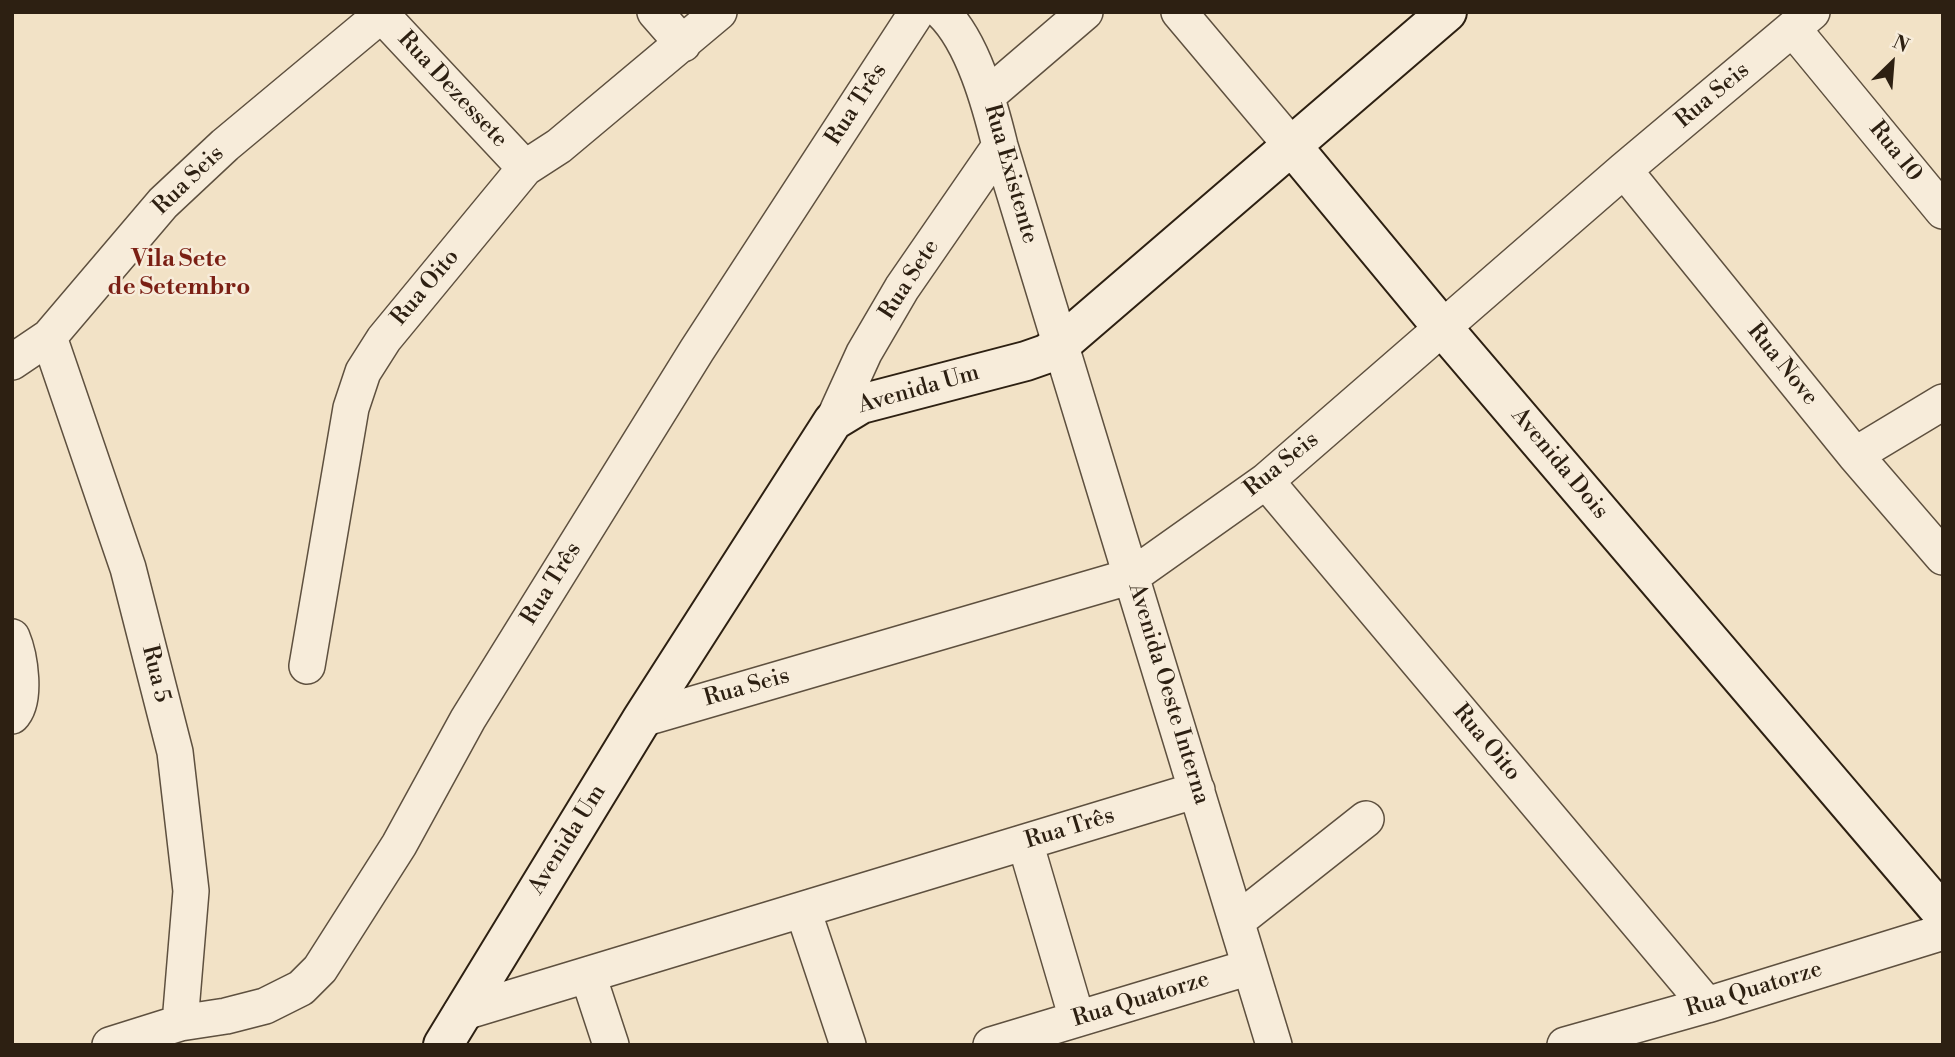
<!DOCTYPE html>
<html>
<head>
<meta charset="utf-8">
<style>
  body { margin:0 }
  #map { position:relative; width:1955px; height:1057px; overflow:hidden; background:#f2e2c6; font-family:"Libre Bodoni",serif }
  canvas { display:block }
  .frame { position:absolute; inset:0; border:14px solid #2d2012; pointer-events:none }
  .north { position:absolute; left:1857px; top:28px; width:70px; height:70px; -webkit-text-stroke:5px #f7ecda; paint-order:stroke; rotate:25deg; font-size:19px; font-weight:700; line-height:28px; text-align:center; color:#2d2012 }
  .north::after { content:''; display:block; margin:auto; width:24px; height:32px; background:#2d2012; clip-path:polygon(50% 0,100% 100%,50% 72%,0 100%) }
</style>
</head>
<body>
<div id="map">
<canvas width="1955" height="1057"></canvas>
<div class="frame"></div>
<div class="north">N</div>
</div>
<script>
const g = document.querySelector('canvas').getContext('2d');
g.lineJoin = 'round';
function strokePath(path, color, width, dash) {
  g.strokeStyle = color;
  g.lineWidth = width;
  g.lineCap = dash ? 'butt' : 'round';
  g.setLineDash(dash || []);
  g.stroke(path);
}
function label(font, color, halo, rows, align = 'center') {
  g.font = font + ' "Libre Bodoni",serif';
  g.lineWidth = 5;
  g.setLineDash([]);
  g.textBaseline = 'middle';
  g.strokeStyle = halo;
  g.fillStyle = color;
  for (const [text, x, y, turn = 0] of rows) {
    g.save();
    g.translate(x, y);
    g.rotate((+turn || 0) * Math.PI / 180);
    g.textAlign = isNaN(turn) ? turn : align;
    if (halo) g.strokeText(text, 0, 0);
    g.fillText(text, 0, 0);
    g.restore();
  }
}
const street = new Path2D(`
  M 379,12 L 525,168
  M 655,12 L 683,44
  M 942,12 C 973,42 990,105 1000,146 L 1274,1045
  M 1179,12 L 1291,145
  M 1793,29 L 1943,211
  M 987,96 L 1085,12
  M 1624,170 L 1855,455 L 1943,557
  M 49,337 L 128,568 L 175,752 L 191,891 L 180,1023
  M 12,362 L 49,337 L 163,203 L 225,145 L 381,15
  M 833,421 L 864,353 L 902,288 L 1000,146
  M 1855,455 L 1943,402
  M 1266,481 L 1707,1005
  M 12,637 C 20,656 27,701 12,716
  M 307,666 L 351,408 L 363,372 L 384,339 L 525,168 L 559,146 L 719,12
  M 642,719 L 1132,576 L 1266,481 L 1624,170 L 1812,12
  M 1025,842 L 1077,1019
  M 803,910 L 848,1045
  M 1237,921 L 1366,819
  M 588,975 L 611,1045
  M 461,1013 L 1197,790
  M 110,1045 L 180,1023 L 226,1016 L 265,1006 L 301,988 L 320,969 L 399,845 L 468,719 L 697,350 L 917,12
  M 991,1045 L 1250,967
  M 1565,1045 L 1707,1005 L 1943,932`);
const secondary = new Path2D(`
  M 1291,145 L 1442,327 L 1943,914
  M 443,1045 L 642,719 L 833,421 L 861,404 L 1026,361 L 1046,354 L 1061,344 L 1447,12`);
strokePath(street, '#5e503f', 38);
strokePath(secondary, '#2d2012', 42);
strokePath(street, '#f7ecda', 35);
strokePath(secondary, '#f7ecda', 38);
label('23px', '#2d2012', '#f7ecda', [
  ["Rua Dezessete",452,90,47],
  ["Rua Seis",1713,96,-40],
  ["Rua Três",857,105,-57],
  ["Rua 10",1895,152,51],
  ["Rua Existente",1010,174,74],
  ["Rua Seis",189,181,-44],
  ["Rua Sete",910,280,-57],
  ["Rua Oito",426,288,-50],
  ["Rua Nove",1782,365,51],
  ["Avenida Um",919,390,-16],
  ["Avenida Dois",1559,464,50],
  ["Rua Seis",1282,465,-39],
  ["Rua Três",552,584,-58],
  ["Rua 5",155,674,76],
  ["Rua Seis",747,688,-16],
  ["Avenida Oeste Interna",1168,694,73],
  ["Rua Oito",1486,743,50],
  ["Rua Três",1070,829,-17],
  ["Avenida Um",568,840,-58],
  ["Rua Quatorze",1754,990,-17],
  ["Rua Quatorze",1141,1000,-17]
]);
label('bold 24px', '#7a1f14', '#f7ecda', [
  ["Vila Sete",179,260],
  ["de Setembro",179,288]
]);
</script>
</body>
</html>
